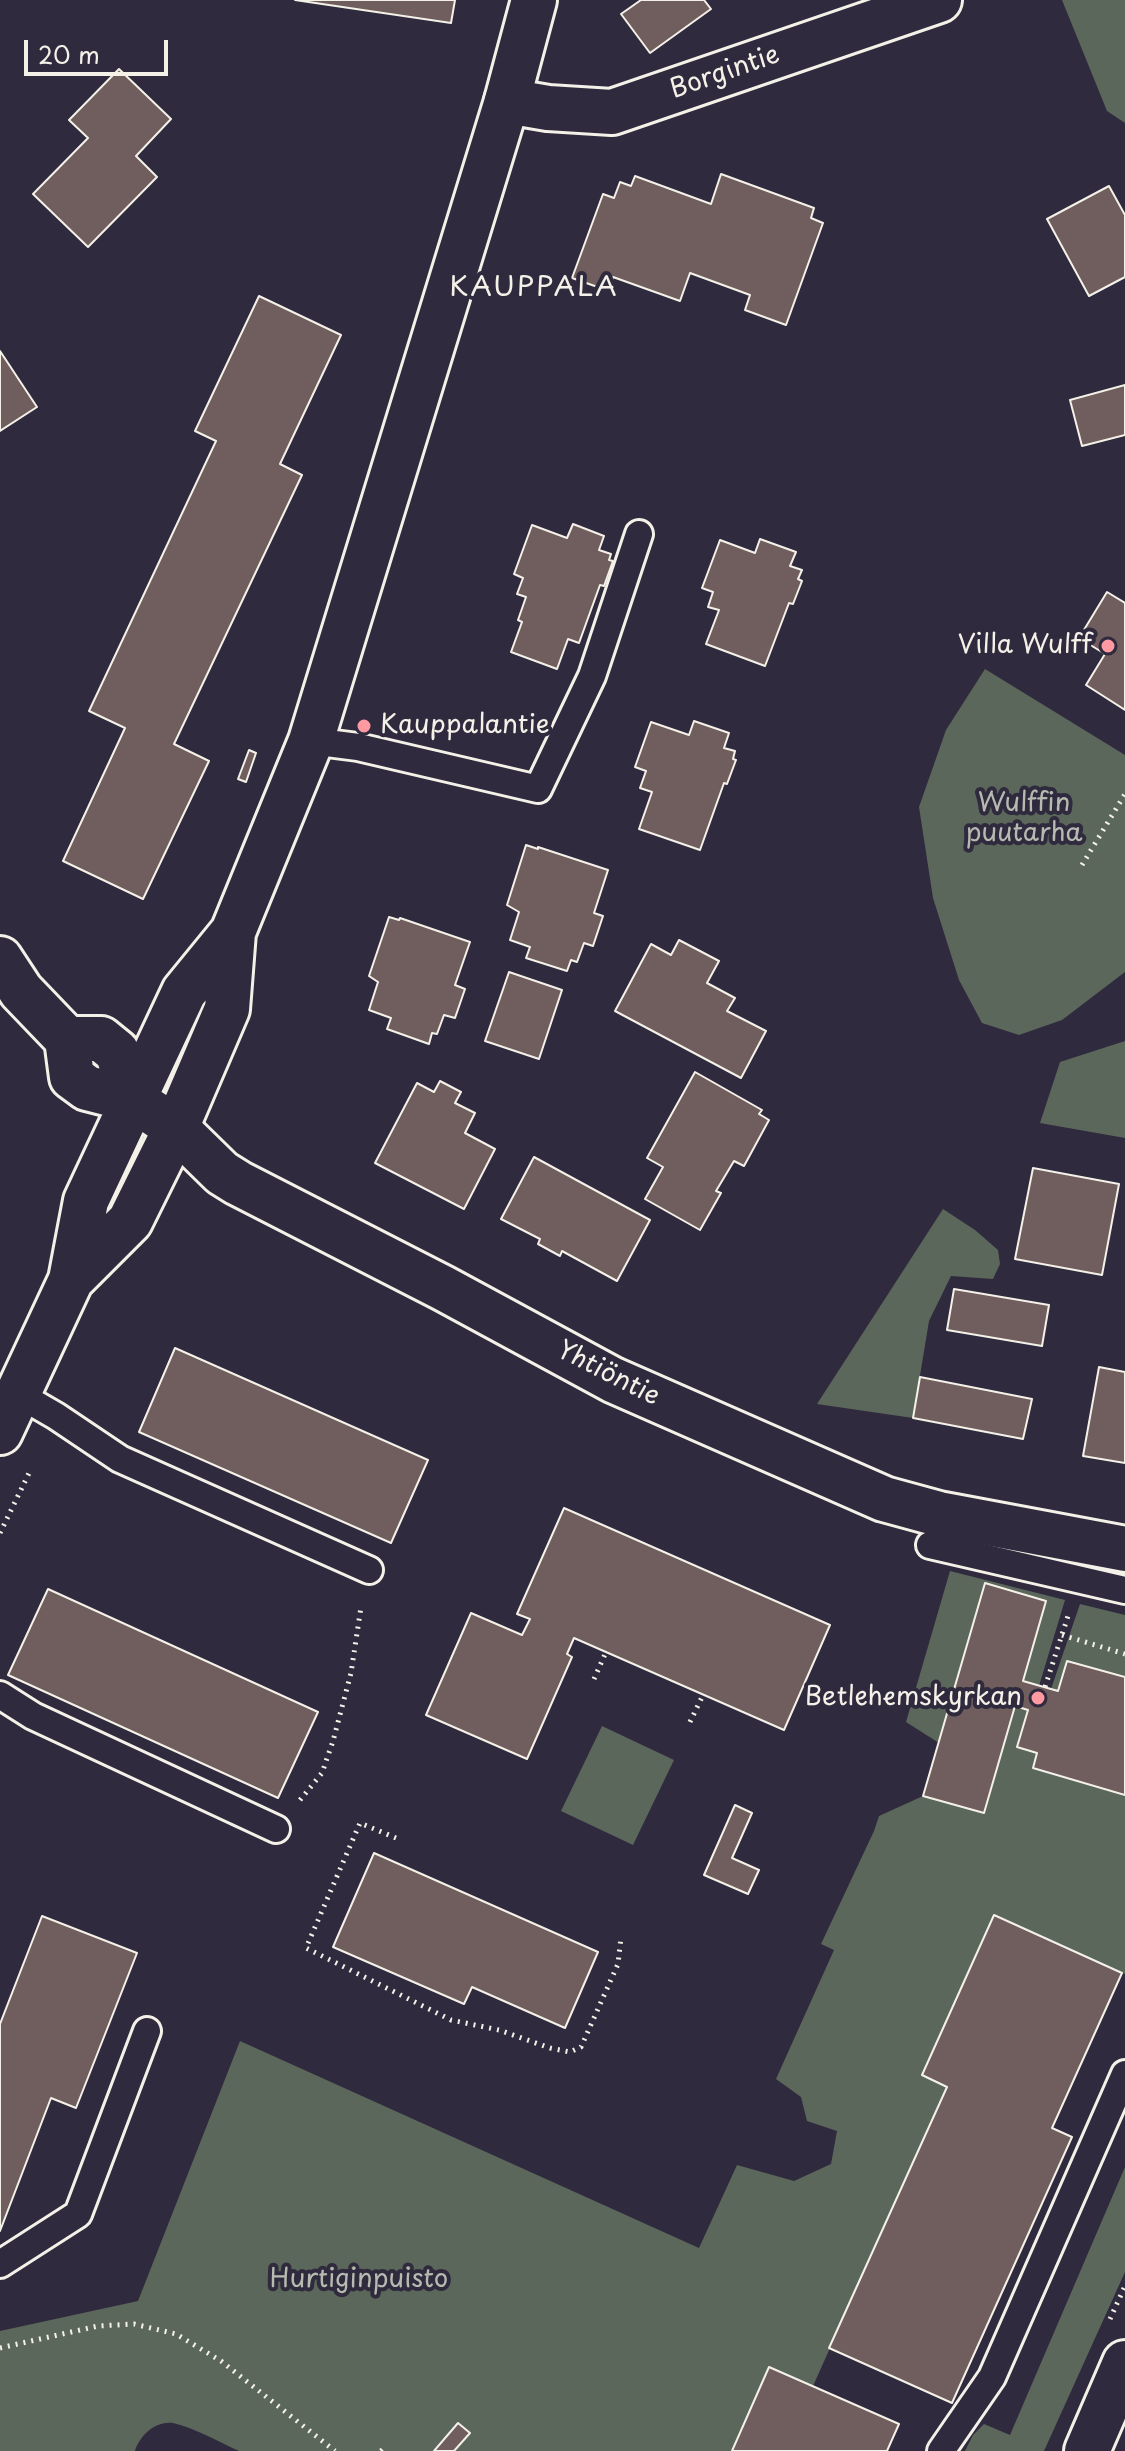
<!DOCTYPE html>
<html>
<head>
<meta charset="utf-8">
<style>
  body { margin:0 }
  #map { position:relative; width:1125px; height:2451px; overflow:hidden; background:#2f2a3d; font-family:"Playpen Sans",sans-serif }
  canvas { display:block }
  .scale { position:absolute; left:24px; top:40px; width:144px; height:36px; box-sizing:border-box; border:4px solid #f4f1e8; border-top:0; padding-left:10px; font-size:24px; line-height:28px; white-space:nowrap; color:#f4f1e8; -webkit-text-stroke:6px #2f2a3d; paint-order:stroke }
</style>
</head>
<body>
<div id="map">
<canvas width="1125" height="2451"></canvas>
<div class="scale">20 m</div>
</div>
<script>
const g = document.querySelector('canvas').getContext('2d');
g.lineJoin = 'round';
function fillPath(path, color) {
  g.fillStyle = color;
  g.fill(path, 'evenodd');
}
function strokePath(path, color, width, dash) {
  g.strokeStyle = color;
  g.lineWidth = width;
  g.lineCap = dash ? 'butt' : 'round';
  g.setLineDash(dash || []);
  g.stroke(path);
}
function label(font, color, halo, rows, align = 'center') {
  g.font = font + ' "Playpen Sans",sans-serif';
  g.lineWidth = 8;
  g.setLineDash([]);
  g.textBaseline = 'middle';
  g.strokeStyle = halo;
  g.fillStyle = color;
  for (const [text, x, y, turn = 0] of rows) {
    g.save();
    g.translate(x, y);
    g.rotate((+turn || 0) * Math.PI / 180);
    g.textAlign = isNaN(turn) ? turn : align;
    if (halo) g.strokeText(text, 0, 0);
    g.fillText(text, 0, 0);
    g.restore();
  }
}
fillPath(new Path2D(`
  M 1062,0 L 1125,0 L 1125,123 L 1107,111 Z
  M 985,669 L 1125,755 L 1125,972 L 1062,1020 L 1019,1035 L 982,1023 L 959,980 L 933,898 L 919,807 L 946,730 Z
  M 1125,1041 L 1125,1138 L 1040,1123 L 1060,1062 Z
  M 943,1209 L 975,1230 L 998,1250 L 1000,1264 L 993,1279 L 951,1276 L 929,1321 L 913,1418 L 817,1404 Z
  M 950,1571 L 1065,1600 L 1039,1686 L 1023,1681 L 939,1743 L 906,1722 Z
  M 1080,1604 L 1125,1615 L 1125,1677 L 1067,1661 L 1058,1691 L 1051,1689 Z
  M 1015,1706 L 1028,1710 L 1017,1747 L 1037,1753 L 1034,1768 L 1125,1795 L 1125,1974 L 995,1916 L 947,2087 L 813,2386 L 769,2367 L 732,2451 L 239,2451 C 219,2442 195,2428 173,2423 C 156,2420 139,2436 135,2451 L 0,2451 L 0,2331 L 138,2301 L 240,2041 L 699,2248 L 737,2165 L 794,2181 L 831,2164 L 837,2131 L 807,2121 L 801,2097 L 776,2079 L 834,1950 L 821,1944 L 874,1831 L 879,1816 L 923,1796 L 984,1813 Z
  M 602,1726 L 674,1760 L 633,1845 L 561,1811 Z
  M 1125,2167 L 1125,2272 L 1044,2451 L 965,2451 L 973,2435 L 984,2424 L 1010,2435 Z`), '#5c675b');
const building = new Path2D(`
  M 295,0 L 455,0 L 451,23 Z
  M 641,0 L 704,0 L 711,9 L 650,53 L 621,14 Z
  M 119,69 L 171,119 L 136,156 L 157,177 L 88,247 L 33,194 L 88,138 L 69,120 Z
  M 721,174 L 814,208 L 811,218 L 823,223 L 786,325 L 745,310 L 750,295 L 690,273 L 680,301 L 613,277 L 609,291 L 572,278 L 603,194 L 614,198 L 620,182 L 631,186 L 635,176 L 711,204 Z
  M 1109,186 L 1125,215 L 1125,277 L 1089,296 L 1047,219 Z
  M 259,296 L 341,335 L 280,464 L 302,475 L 174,744 L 209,761 L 143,899 L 63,861 L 125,728 L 89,711 L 216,441 L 195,431 Z
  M 0,351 L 37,407 L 0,431 Z
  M 1125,385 L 1125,435 L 1082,446 L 1070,400 Z
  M 573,524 L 604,536 L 599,550 L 611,554 L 609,560 L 613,561 L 604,586 L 600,585 L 579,643 L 568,639 L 557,669 L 511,652 L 522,622 L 518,620 L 526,597 L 517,594 L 523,578 L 514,574 L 532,525 L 567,538 Z
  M 760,539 L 796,552 L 790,566 L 802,570 L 798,579 L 802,581 L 793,604 L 789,603 L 765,666 L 706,644 L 719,610 L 708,607 L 713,592 L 702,588 L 720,540 L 755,553 Z
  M 1107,592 L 1125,603 L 1125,710 L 1086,685 L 1105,654 L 1079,638 Z
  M 694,721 L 729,733 L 724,748 L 735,751 L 733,759 L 736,760 L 727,784 L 724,783 L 700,850 L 639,829 L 652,792 L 640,788 L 646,771 L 635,767 L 651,722 L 689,735 Z
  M 249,750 L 256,753 L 246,782 L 238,779 Z
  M 526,845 L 538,849 L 538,847 L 608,870 L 594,913 L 603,916 L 593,946 L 584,943 L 577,962 L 571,960 L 567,971 L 526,958 L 530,947 L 510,940 L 519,912 L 507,905 Z
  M 389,917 L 399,920 L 400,918 L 470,942 L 455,985 L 465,989 L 455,1018 L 444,1015 L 437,1034 L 432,1033 L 429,1044 L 387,1029 L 391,1018 L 369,1010 L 378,982 L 369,976 Z
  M 679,940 L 719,961 L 707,983 L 735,998 L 727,1011 L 766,1031 L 741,1078 L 615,1011 L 651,944 L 671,955 Z
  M 509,972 L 562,990 L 539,1059 L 485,1041 Z
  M 695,1072 L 762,1110 L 759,1114 L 769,1120 L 744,1166 L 734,1161 L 716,1191 L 721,1193 L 700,1230 L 645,1199 L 663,1167 L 647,1158 Z
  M 440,1081 L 461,1092 L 455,1103 L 475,1113 L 465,1133 L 495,1149 L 464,1209 L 375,1163 L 417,1083 L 434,1092 Z
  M 534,1157 L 650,1220 L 617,1281 L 562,1251 L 560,1256 L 538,1244 L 540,1239 L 501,1219 Z
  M 1033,1168 L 1119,1184 L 1102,1275 L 1015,1259 Z
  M 954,1289 L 1049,1305 L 1042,1346 L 947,1330 Z
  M 175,1348 L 428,1460 L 391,1543 L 139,1432 Z
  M 1099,1367 L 1125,1372 L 1125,1463 L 1083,1456 Z
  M 920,1377 L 1032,1399 L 1023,1439 L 913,1418 Z
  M 564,1508 L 830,1625 L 784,1730 L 574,1638 L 567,1654 L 572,1657 L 527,1759 L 426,1715 L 471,1613 L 522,1635 L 530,1619 L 517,1614 Z
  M 985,1583 L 1046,1601 L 1023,1681 L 1058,1691 L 1067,1661 L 1125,1677 L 1125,1795 L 1033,1768 L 1037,1753 L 1017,1747 L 1028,1710 L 1015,1706 L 984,1813 L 923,1796 Z
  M 48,1589 L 318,1712 L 278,1798 L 8,1675 Z
  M 735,1805 L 752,1813 L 732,1858 L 759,1870 L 748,1894 L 704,1875 Z
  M 374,1853 L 598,1952 L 565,2028 L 472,1987 L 464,2004 L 333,1947 Z
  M 994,1915 L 1122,1973 L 1052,2128 L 1072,2137 L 952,2403 L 829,2348 L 947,2087 L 922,2075 Z
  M 42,1916 L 137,1953 L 76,2108 L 51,2098 L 0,2231 L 0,2024 Z
  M 769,2367 L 899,2424 L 887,2451 L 732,2451 Z
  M 458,2423 L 470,2433 L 454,2451 L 434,2451 Z`);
fillPath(building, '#705d5d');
strokePath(building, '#f4f1e8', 2);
const service = new Path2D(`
  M 311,741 L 358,747 L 538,789 L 592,676 L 639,534
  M 18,1394 L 56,1416 L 120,1459 L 369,1570
  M 930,1545 L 1125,1590
  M 0,1695 L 33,1716 L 276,1829
  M 0,2264 L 78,2214 L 147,2031
  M 941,2451 L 992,2377 L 1125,2074`);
const minor = new Path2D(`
  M 507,101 L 548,108 L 612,112 L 939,0
  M 134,1100 L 176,1128 L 222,1173 L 238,1183 L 443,1288 L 613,1380 L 884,1499 L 939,1514 L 1125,1549
  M 1087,2451 L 1125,2363`);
const tertiary = new Path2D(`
  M 0,959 L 21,991 L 67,1039 L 72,1077 L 87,1088 L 134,1100
  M 67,1039 L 101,1039 L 117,1052 L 134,1100
  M 71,1280 L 130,1221 L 176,1128 L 227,1009 L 233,932
  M 0,1432 L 71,1280 L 86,1201 L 184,992 L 233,932 L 311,741 L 507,101 L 534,0`);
strokePath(service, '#f4f1e8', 32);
strokePath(minor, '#f4f1e8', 50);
strokePath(tertiary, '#f4f1e8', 50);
strokePath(new Path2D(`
  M 1082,865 L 1125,794
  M 0,1533 L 31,1469
  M 1062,1635 L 1125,1654
  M 594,1679 L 606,1652
  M 1045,1687 L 1068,1616
  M 690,1722 L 703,1695
  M 300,1800 L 322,1773 L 333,1741 L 351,1673 L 361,1607
  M 396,1838 L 360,1823 L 306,1948 L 451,2020 L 499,2030 L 550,2048 L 570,2052 L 581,2047 L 618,1964 L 621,1937
  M 1110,2319 L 1125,2286
  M 0,2348 L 98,2326 L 134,2324 L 176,2334 L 221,2361 L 335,2451
  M 381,2451 L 386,2446`), '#f4f1e8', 5, [2, 6]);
strokePath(service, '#2f2a3d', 26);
strokePath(minor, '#2f2a3d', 44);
strokePath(tertiary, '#2f2a3d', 44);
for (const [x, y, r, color] of [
  [1108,646,8,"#ff9aa2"],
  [364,726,8,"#ff9aa2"],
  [1038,1698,8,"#ff9aa2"]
]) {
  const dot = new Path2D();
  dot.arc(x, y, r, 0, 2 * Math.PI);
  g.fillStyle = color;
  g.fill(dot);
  strokePath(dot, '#2f2a3d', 3);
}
label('26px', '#f4f1e8', '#2f2a3d', [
  ["Borgintie",725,73,-19],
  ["Yhtiöntie",608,1374,27]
]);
label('26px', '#f4f1e8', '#2f2a3d', [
  ["Villa Wulff",1092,646],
  ["Kauppalantie",380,726,"left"],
  ["Betlehemskyrkan",1022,1698]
], 'right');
label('26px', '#b7bab0', '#2f2a3d', [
  ["Wulffin",1024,804],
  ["puutarha",1024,834],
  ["Hurtiginpuisto",359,2280]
]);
g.letterSpacing = '2px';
label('28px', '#f4f1e8', '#2f2a3d', [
  ["KAUPPALA",534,288]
]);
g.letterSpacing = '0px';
</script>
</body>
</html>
